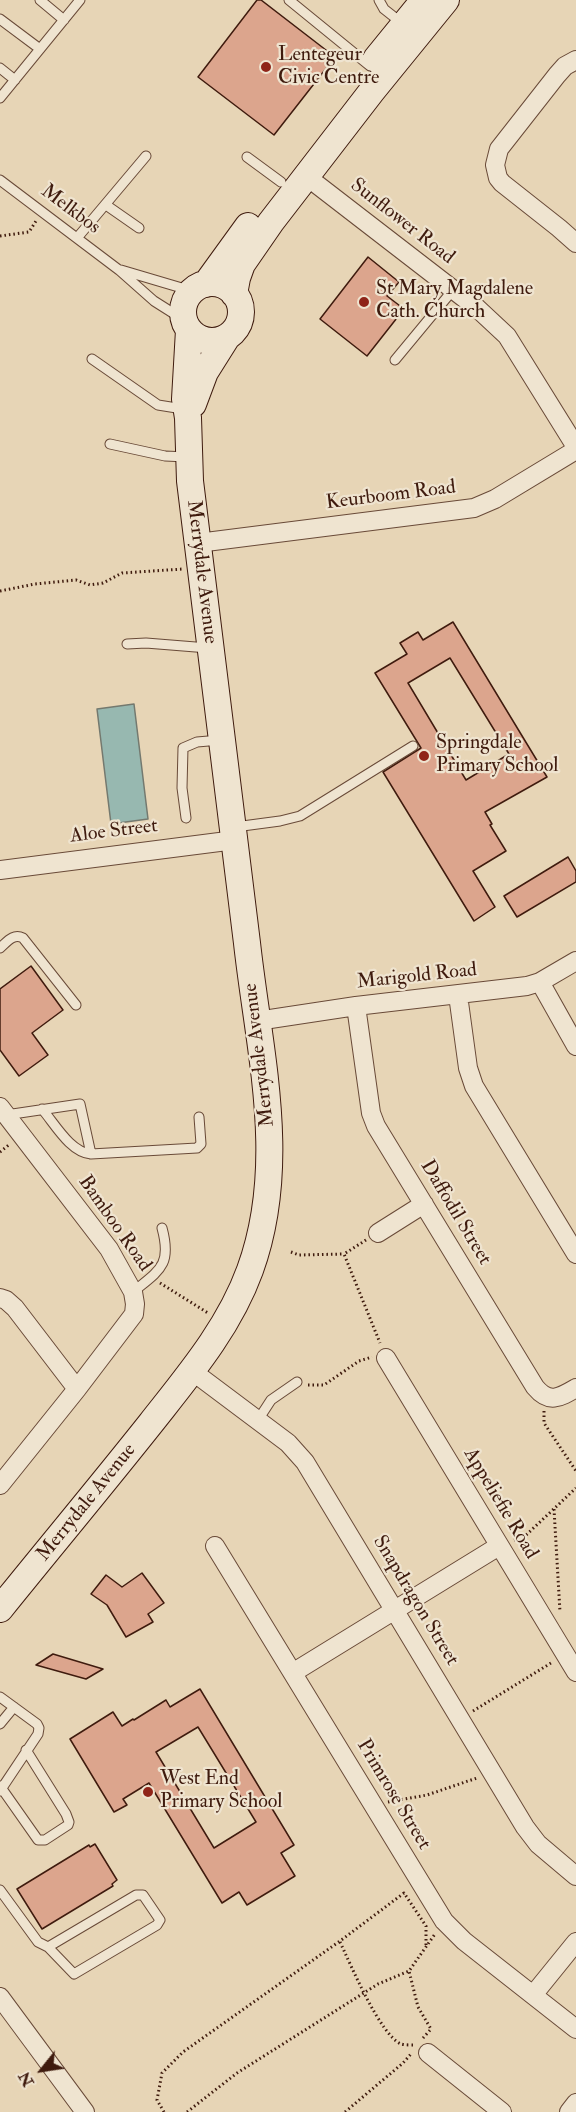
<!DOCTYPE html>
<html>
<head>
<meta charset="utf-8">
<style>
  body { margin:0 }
  #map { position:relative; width:576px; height:2112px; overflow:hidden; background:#e7d5b6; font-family:"IM FELL Double Pica",serif }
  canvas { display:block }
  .north { position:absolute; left:12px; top:2040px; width:60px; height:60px; -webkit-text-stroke:4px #efe4d0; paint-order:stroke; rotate:240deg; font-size:16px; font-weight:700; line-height:24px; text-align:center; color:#3f1b0e }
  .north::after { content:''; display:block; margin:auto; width:21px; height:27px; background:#3f1b0e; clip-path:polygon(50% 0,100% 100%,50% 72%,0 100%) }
</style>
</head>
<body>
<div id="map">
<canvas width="576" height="2112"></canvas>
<div class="north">N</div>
</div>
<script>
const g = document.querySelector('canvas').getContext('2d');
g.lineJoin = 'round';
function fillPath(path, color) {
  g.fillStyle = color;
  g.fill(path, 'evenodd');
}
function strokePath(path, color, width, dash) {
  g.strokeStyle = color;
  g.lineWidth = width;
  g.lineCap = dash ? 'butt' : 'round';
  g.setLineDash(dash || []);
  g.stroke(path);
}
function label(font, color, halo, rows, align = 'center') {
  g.font = font + ' "IM FELL Double Pica",serif';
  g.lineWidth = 4.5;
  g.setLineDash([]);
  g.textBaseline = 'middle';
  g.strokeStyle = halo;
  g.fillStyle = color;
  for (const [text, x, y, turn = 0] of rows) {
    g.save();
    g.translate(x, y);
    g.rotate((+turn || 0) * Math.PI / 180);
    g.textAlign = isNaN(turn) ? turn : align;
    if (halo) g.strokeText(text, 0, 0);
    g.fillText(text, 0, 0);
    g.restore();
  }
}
const water = new Path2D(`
  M 134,704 L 148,819 L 111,824 L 97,709 Z`);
fillPath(water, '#97b8b0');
strokePath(water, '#74796f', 1.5);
const building = new Path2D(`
  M 257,0 L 261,0 L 335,57 L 274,135 L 198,77 Z
  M 368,257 L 399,282 L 387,296 L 404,309 L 367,356 L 320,319 Z
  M 453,622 L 547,777 L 485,812 L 492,824 L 490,825 L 506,851 L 473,871 L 495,907 L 474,921 L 383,772 L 421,748 L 375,673 L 407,654 L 400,643 L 418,632 L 423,640 ZM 450,658 L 509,754 L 466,780 L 408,683 Z
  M 568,857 L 576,871 L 576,882 L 517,917 L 504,896 Z
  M 31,966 L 63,1010 L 32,1033 L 48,1055 L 19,1076 L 0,1050 L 0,989 Z
  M 142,1573 L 164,1603 L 148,1614 L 153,1622 L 126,1637 L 107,1605 L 91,1594 L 106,1575 L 122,1587 Z
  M 53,1654 L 103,1669 L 86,1679 L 36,1665 Z
  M 200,1689 L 294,1845 L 281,1853 L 295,1876 L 247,1905 L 239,1892 L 222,1903 L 149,1783 L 123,1799 L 127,1805 L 114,1812 L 70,1739 L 113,1712 L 122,1726 L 133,1719 L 134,1720 L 166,1700 L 170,1707 ZM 198,1727 L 256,1822 L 214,1848 L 156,1752 Z
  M 95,1844 L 117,1880 L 112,1884 L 113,1886 L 42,1929 L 17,1889 L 89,1845 L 90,1847 Z`);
fillPath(building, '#dca58d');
strokePath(building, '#3f1b0e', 1.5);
const lane = new Path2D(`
  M 40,0 L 64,20
  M 289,0 L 370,66
  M 379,0 L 384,9 L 403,24
  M 0,19 L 40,49
  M 0,68 L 15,80
  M 0,98 L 80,0
  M 247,157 L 281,182
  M 0,180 L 119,270 L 154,301 L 184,320
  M 106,205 L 139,228
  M 77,238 L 146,156
  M 121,270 L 192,291
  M 92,359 L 158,405 L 183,409
  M 395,360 L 453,290
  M 110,444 L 165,456 L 187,457
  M 127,644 L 146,643 L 208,648
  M 186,818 L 182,788 L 183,748 L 197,742 L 220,740
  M 235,827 L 280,821 L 300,816 L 413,746
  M 0,948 C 7,942 13,933 23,938 L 76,1005
  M 42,1109 C 55,1124 70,1152 91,1154 L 197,1148 L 201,1144 L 199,1117
  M 6,1115 L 80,1104 L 91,1154
  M 133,1292 C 160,1270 172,1265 162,1228
  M 258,1420 L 271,1400 L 297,1382
  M 0,1697 L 37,1724 L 39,1728 L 38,1734 L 0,1791
  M 0,1724 L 14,1707
  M 0,1786 L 38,1840 L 45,1840 L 68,1825 L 69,1822 L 66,1814 L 26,1750
  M 0,1890 L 38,1942 L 48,1947 L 74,1974 L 157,1925 L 160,1920 L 143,1895 L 136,1895 L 48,1947`);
const street = new Path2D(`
  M 576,60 L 565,66 L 557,75 L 499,149 L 495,165 L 498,178 L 502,183 L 559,228 L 576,243
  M 306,176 L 477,308 L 507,336 L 576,447
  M 198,543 L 474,508 L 495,499 L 576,450
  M 0,870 L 235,840
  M 540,982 L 576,1046
  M 458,995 L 468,1068 L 474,1086 L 576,1254
  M 356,1006 L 371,1113 L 376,1126 L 535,1387 C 549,1404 559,1398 576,1388
  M 257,1021 L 356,1006 L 527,986 L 540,982 L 576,961
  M 0,1107 L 109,1249 L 133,1292 L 135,1304 L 134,1314 L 77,1389 L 0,1485
  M 378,1233 L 424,1204
  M 0,1298 L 6,1300 L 15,1308 L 77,1389
  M 386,1358 L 576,1672
  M 192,1371 L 288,1443 L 305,1462 L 525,1827 L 538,1844 L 576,1876
  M 215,1546 L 444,1921 L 464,1941 L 576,2029
  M 294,1672 L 499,1546
  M 533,1995 L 576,1942
  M 0,1997 L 85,2112
  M 428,2053 L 502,2112
  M 569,2112 L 576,2103`);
const secondary = new Path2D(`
  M 376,59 L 424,0
  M183 312a29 29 0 1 1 58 0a29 29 0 1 1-58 0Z
  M 206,284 L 248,226
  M 234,294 L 237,278 L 242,264 L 271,222 L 372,91 L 446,0
  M 193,404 L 205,372 L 227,337
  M 0,1609 C 50,1547 101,1486 151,1423 C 188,1376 229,1328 250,1270 C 289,1163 259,1052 247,943 C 229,789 210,635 190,481 L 188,418 L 185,399 L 189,330`);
strokePath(lane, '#694a38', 11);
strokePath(street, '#694a38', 20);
strokePath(secondary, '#3f1b0e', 28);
strokePath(new Path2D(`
  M 0,236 L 29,232 L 36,221
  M 0,591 L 35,584 L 76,580 L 90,585 L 103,583 L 122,573 L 183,569
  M 0,1152 L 10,1144
  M 366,1240 L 344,1254 L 380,1343
  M 291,1252 L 299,1255 L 344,1254
  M 160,1283 L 208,1313
  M 308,1385 L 324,1385 L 359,1361 L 372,1357
  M 544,1411 L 544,1423 L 576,1471
  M 554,1509 L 560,1612
  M 514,1540 L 524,1537 L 576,1488
  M 473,1711 L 551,1663
  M 388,1802 L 427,1795 L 477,1778
  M 340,1942 C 350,1963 380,2035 401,2044 C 404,2045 411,2045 415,2045
  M 423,2038 L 431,2029 L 418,2007 L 409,1971 L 435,1934
  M 164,2112 L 157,2100 L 162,2073 L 183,2052 L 340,1941 L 404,1893 L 426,1926 L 426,1948
  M 187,2112 L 237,2073 L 378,1984 L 409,1971
  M 345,2112 L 403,2063 L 411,2054`), '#3f1b0e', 3, [1.5, 3]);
strokePath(lane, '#efe4d0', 9);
strokePath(street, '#efe4d0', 18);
strokePath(secondary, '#efe4d0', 26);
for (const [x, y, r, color] of [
  [266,67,6,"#8f2418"],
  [364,302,6,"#8f2418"],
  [424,756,6,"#8f2418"],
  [148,1792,6,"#8f2418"]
]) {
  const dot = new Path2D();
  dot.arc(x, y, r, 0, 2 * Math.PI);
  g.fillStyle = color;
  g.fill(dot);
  strokePath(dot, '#efe4d0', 2);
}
label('20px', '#3f1b0e', '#efe4d0', [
  ["Lentegeur",278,56],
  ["Civic Centre",278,79],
  ["St Mary Magdalene",376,290],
  ["Cath. Church",376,313],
  ["Springdale",436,744],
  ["Primary School",436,767],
  ["West End",160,1780],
  ["Primary School",160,1803]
], 'left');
label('20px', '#3f1b0e', '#efe4d0', [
  ["Melkbos",70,210,37],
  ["Sunflower Road",402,222,38],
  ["Keurboom Road",391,496,-7],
  ["Merrydale Avenue",201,572,83],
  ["Aloe Street",114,832,-7],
  ["Marigold Road",417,977,-6],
  ["Merrydale Avenue",260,1055,-97],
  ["Daffodil Street",455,1213,59],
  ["Bamboo Road",114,1224,55],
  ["Merrydale Avenue",87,1503,-51],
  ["Appeliefie Road",500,1504,59],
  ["Snapdragon Street",415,1601,59],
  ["Primrose Street",393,1795,59]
]);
</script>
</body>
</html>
